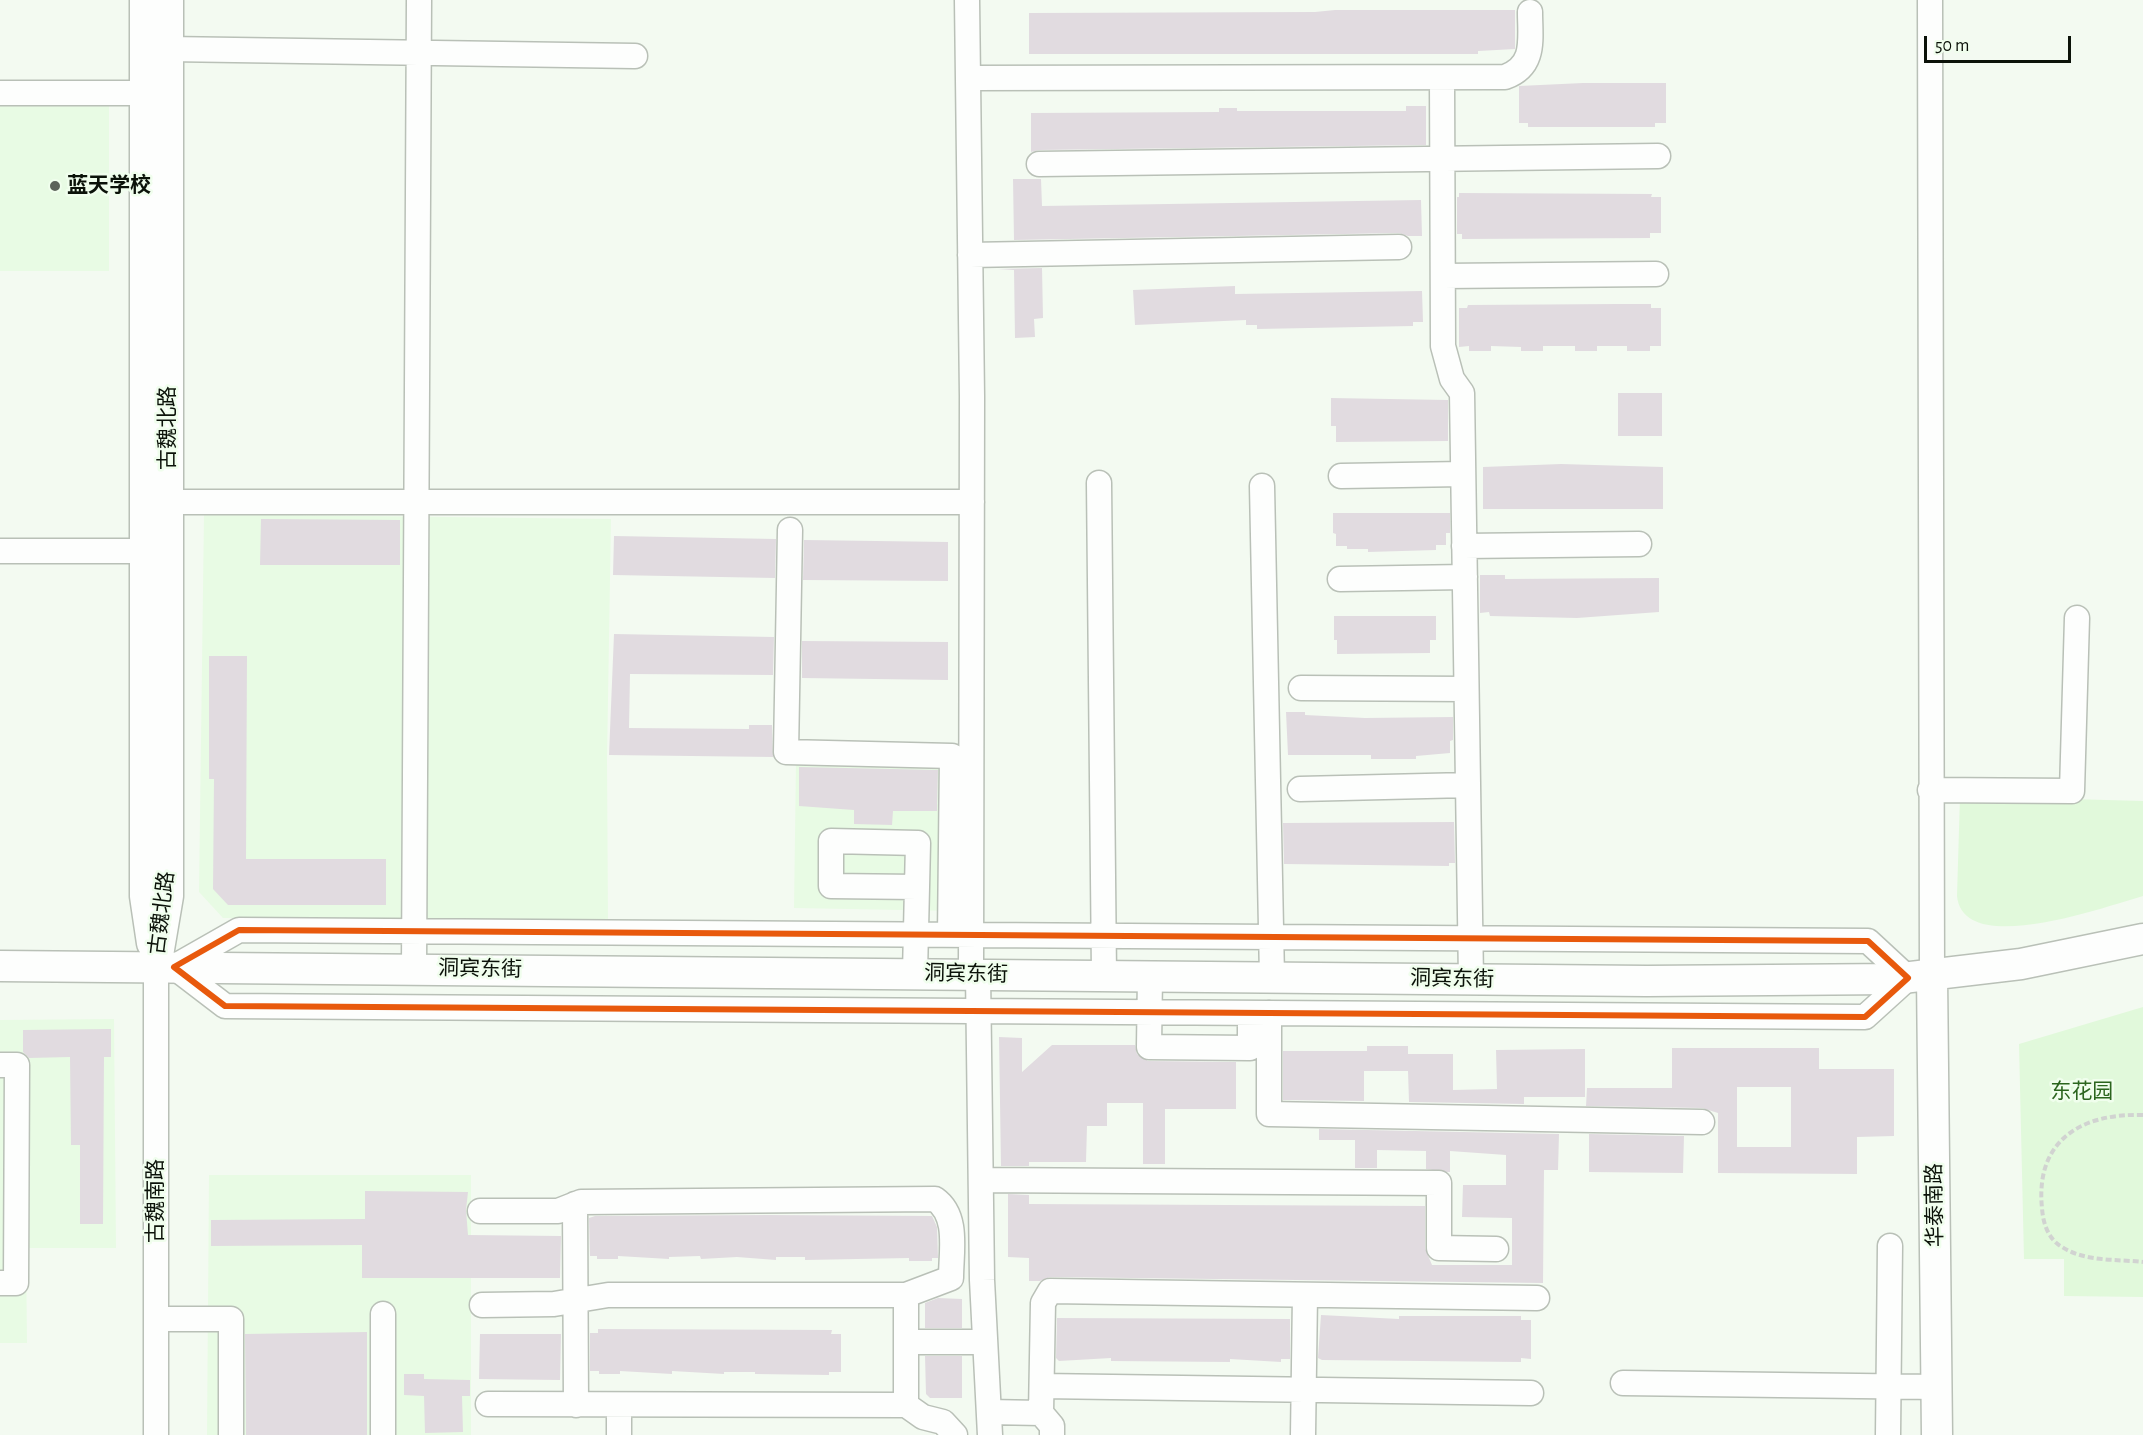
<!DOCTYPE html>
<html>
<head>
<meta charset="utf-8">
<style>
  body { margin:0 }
  #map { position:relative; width:2143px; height:1435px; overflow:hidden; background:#f3faf1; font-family:"Alegreya Sans",sans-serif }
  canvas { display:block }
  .scale { position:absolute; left:1924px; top:36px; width:147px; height:27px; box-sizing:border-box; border:3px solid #0b1209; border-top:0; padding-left:8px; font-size:18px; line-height:21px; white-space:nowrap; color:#0b1209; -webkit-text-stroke:4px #f0feed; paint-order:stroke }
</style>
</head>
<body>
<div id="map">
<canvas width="2143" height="1435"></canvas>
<div class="scale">50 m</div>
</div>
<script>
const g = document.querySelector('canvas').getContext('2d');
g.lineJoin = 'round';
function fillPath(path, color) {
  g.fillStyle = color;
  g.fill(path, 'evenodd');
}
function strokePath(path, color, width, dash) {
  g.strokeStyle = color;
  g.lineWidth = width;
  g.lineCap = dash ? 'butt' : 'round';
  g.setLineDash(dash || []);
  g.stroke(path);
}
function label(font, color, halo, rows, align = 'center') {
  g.font = font + ' "Alegreya Sans","Noto Sans SC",sans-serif';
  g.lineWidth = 5;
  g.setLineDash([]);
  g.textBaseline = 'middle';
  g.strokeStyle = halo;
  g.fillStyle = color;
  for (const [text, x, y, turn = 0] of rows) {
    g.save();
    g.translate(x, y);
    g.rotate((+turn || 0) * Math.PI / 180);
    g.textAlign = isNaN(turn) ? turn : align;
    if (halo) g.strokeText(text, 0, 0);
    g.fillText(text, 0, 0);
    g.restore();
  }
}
fillPath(new Path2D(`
  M 109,100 L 109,271 L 0,271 L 0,101 Z
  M 204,514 L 611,519 L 607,759 L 608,920 L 223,918 L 199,892 Z
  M 796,762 L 959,765 L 956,911 L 794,908 Z
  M 114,1019 L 116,1248 L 26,1248 L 27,1343 L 0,1343 L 0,1020 Z
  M 209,1175 L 471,1175 L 471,1435 L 207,1435 Z`), '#e8fbe4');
fillPath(new Path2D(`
  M 1960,796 L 2143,801 L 2143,896 C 2107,906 1963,959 1957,896 Z
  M 2143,1007 L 2143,1297 L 2064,1296 L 2064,1259 L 2024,1259 L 2019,1044 Z`), '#e1f9db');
fillPath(new Path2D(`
  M 1335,10 L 1515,10 L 1515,49 L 1478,51 L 1478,54 L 1029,54 L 1029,13 L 1315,12 Z
  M 1583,83 L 1666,83 L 1666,123 L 1655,123 L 1655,127 L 1528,127 L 1528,123 L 1519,123 L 1519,86 Z
  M 1406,106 L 1426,106 L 1426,145 L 1039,150 L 1031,152 L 1031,113 L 1219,112 L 1219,108 L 1237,108 L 1237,111 L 1406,111 Z
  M 1013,179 L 1041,179 L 1042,206 L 1421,200 L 1422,236 L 1408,236 L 1399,233 L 1014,240 Z
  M 1459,193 L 1652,194 L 1651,197 L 1661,197 L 1661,233 L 1650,233 L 1650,238 L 1462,239 L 1462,234 L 1457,234 L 1457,197 L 1459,197 Z
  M 1042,268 L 1043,318 L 1034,319 L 1035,337 L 1015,338 L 1014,270 L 998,269 Z
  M 1235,286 L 1235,294 L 1422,291 L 1423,322 L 1413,322 L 1413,326 L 1257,329 L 1257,325 L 1246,325 L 1246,320 L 1135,325 L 1133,290 Z
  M 1617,304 L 1651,304 L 1651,308 L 1661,308 L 1661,346 L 1650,346 L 1650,351 L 1627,351 L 1627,346 L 1597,346 L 1597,351 L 1575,351 L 1575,346 L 1543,346 L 1543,351 L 1521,351 L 1521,347 L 1491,346 L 1491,351 L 1469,351 L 1469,346 L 1459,347 L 1459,308 L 1467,308 L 1468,305 Z
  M 1618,393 L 1662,393 L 1662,436 L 1618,436 Z
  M 1331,398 L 1448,400 L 1448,441 L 1336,442 L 1336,426 L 1331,426 Z
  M 1561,464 L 1663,467 L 1663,509 L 1483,509 L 1483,467 Z
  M 1333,513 L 1450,513 L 1450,533 L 1446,533 L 1446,545 L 1436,545 L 1436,550 L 1368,552 L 1368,549 L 1347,549 L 1347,546 L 1336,546 L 1336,534 L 1333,533 Z
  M 261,519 L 400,520 L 400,565 L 260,565 Z
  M 614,536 L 776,539 L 775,578 L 613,575 Z
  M 804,540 L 948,542 L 948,581 L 803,580 Z
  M 1480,575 L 1505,575 L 1505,579 L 1659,578 L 1659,612 L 1577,618 L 1490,616 L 1489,612 L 1480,613 Z
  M 1334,616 L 1436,616 L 1436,640 L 1430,640 L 1430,653 L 1337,654 L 1337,640 L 1334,640 Z
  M 614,634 L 774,637 L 773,675 L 630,674 L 629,728 L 749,729 L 749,725 L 772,725 L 773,757 L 609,755 Z
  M 802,641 L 948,642 L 948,680 L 802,678 Z
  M 209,656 L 247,656 L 246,859 L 386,859 L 386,905 L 228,905 L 213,889 L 214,779 L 209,779 Z
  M 1286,712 L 1305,712 L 1305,715 L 1365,718 L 1453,717 L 1453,740 L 1450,741 L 1450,753 L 1416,756 L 1416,759 L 1371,759 L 1371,755 L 1288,755 Z
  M 799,767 L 938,770 L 937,811 L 893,811 L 892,825 L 854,824 L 854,810 L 799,806 Z
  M 1454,822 L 1455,863 L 1449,863 L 1449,866 L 1284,864 L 1283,823 Z
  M 111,1029 L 111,1057 L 104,1057 L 103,1224 L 80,1224 L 80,1145 L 71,1145 L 70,1057 L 29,1058 L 23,1052 L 23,1030 Z
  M 999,1037 L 1022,1038 L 1022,1072 L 1052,1045 L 1135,1045 L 1137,1054 L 1148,1061 L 1236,1062 L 1236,1109 L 1165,1109 L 1165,1164 L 1143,1164 L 1143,1103 L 1107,1103 L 1107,1126 L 1087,1126 L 1086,1162 L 1029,1162 L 1029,1166 L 1001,1166 Z
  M 1367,1046 L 1408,1046 L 1408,1054 L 1453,1054 L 1453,1090 L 1497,1089 L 1496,1050 L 1585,1049 L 1585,1097 L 1524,1097 L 1524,1104 L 1409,1102 L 1408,1071 L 1364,1071 L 1364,1101 L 1283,1100 L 1283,1051 L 1367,1051 Z
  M 1672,1048 L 1819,1048 L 1819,1069 L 1894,1069 L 1894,1136 L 1857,1137 L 1857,1174 L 1718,1173 L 1718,1113 L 1702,1108 L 1586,1106 L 1587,1088 L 1672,1088 ZM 1737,1087 L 1791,1087 L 1791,1147 L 1737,1147 Z
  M 1319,1129 L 1559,1134 L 1558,1170 L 1544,1170 L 1543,1283 L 1050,1277 L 1040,1281 L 1029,1281 L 1029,1258 L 1008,1257 L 1008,1194 L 1029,1195 L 1029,1204 L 1425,1206 L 1425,1248 L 1432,1265 L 1512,1265 L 1512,1218 L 1462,1217 L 1463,1185 L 1506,1185 L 1506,1155 L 1450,1151 L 1450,1172 L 1447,1172 L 1426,1169 L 1426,1151 L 1377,1150 L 1377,1168 L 1355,1168 L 1355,1140 L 1319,1140 Z
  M 1589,1134 L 1684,1136 L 1683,1173 L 1589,1172 Z
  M 365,1191 L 468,1192 L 466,1210 L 468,1235 L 561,1236 L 560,1278 L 362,1278 L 362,1245 L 211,1246 L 211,1220 L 365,1219 Z
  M 768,1215 L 932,1216 L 937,1227 L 938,1258 L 932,1258 L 932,1261 L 909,1261 L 909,1258 L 805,1260 L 805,1257 L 776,1257 L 776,1260 L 737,1257 L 701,1259 L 700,1256 L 669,1257 L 669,1259 L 618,1256 L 618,1259 L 597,1259 L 597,1256 L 590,1256 L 589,1218 L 595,1216 Z
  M 938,1298 L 962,1299 L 962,1328 L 925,1328 L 925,1303 Z
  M 1321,1315 L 1399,1319 L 1399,1316 L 1521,1316 L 1521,1320 L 1531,1320 L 1531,1359 L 1521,1358 L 1521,1362 L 1322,1360 L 1318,1358 Z
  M 1057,1318 L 1290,1319 L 1290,1359 L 1281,1359 L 1281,1362 L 1230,1359 L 1230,1362 L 1111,1361 L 1111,1358 L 1059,1361 L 1056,1358 Z
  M 598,1329 L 832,1330 L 831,1334 L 841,1334 L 841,1372 L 829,1372 L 829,1375 L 755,1374 L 755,1372 L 724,1372 L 724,1374 L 672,1371 L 672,1374 L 620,1371 L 620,1374 L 599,1374 L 599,1371 L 590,1371 L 590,1333 L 598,1333 Z
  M 367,1332 L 367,1435 L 246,1435 L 245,1334 Z
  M 480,1334 L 561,1334 L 560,1380 L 479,1379 Z
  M 925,1356 L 962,1356 L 962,1398 L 930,1398 L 926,1394 Z
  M 404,1374 L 424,1374 L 424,1379 L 470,1380 L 470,1396 L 462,1396 L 463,1432 L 425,1433 L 424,1396 L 404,1395 Z`), '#e1dbe0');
const minor = new Path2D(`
  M 967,0 L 972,396 L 971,974
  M 1930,0 L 1932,976
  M 168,49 L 635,56
  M 968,78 L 1505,77 C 1536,66 1530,39 1530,12
  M 1442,78 L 1443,346 L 1452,379 L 1462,393 L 1471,979
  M 0,93 L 145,93
  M 1039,164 L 1658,156
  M 970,255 L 1399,247
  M 1443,276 L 1656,274
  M 1341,476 L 1463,474
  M 1099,483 L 1104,975
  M 1262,486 L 1272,977
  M 169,502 L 972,502
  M 790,530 L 786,752 L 952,756 L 950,935
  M 1464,546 L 1639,544
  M 0,551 L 145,551
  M 1340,579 L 1465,577
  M 1301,688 L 1466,689
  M 1300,789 L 1468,785
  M 1930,790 L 2072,791 L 2077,618
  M 831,841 L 918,843 L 917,887 L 831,886 Z
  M 239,930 L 1868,941 L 1908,978 L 1865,1017 L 225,1006 L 174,967 Z
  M 414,968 L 419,0
  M 915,973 L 917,887
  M 978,974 L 982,1280 L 990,1435
  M 1150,976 L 1149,1047 L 1250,1048 L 1250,1013
  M 1269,1013 L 1269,1114 L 1702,1122
  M 0,1065 L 17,1065 L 16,1283 L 0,1283
  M 981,1180 L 1439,1183 L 1439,1248 L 1496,1249
  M 575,1204 L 576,1405
  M 480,1211 L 558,1211 L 581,1202 L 935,1199 C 959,1216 951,1251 951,1278 L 906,1295 L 608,1295 L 554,1304 L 482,1305
  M 383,1314 L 383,1435
  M 156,1319 L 231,1319 L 231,1435
  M 906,1342 L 985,1342
  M 1623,1383 L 1937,1387
  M 1042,1386 L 1531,1393
  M 488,1404 L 906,1405 L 906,1295
  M 906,1405 L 923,1417 L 943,1422 L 955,1435
  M 989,1412 L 1041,1413 L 1043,1303 L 1050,1291 L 1537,1298
  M 1041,1413 L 1052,1426 L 1052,1435
  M 156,1435 L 156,967
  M 619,1435 L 619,1405
  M 1303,1435 L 1305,1295
  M 1888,1435 L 1890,1246`);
const major = new Path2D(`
  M 145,0 L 145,896 L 152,943
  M 0,966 L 1647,981 L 1894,979 L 2021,964 L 2143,939
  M 156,967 L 168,896 L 168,0
  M 1932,976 L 1937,1435`);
strokePath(minor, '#b9c0b7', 27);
strokePath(major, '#b9c0b7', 33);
strokePath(new Path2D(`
  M 2143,1115 C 2082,1113 2035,1140 2042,1208 C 2043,1223 2048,1239 2062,1247 C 2085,1262 2117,1259 2143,1262`), '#d1d3d1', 4, [6, 3]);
strokePath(minor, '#fdfefd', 24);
strokePath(major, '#fdfefd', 30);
strokePath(new Path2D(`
  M 239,930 L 1868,941 L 1908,978 L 1865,1017 L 225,1006 L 174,967 Z`), '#e8590c', 6);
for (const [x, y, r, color] of [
  [55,186,6,"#5c635a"]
]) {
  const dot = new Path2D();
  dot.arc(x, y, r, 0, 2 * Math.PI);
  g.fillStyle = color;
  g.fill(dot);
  strokePath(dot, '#f0feed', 2);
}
label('bold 21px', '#0b1209', '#f0feed', [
  ["蓝天学校",67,186]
], 'left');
label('21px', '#0b1209', '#f0feed', [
  ["古魏北路",168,428,-90],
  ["古魏北路",162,913,-83],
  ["洞宾东街",480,969,1],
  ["洞宾东街",966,974,1],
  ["洞宾东街",1452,979,1],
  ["古魏南路",156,1201,-90],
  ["华泰南路",1935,1205,-91]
]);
label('21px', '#2b651e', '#f0feed', [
  ["东花园",2082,1092]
]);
</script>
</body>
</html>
